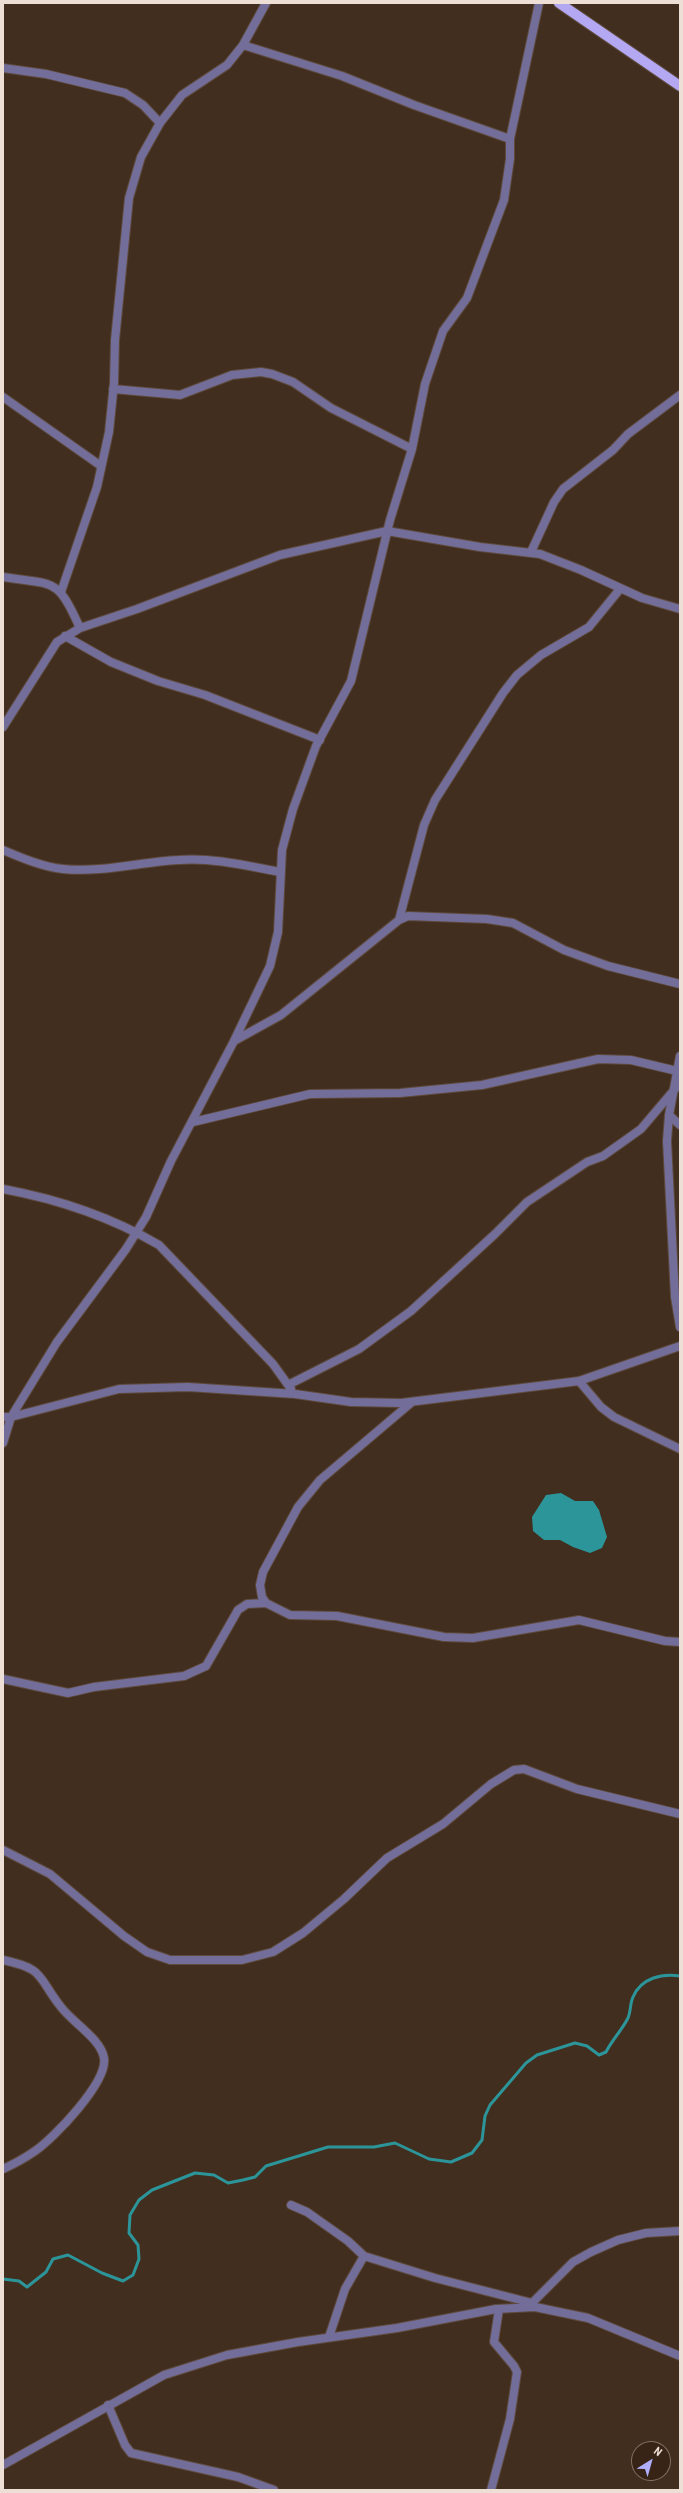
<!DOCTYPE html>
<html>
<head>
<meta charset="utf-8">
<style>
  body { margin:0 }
  #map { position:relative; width:683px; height:2493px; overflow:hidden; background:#422e1f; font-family:"Roboto Condensed",sans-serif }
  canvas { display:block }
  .frame { position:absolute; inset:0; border:4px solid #eddfd6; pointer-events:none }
  .north { position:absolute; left:631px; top:2441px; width:40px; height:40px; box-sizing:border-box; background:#382416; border:1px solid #806f63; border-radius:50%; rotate:37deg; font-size:11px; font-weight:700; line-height:16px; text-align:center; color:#eddfd6 }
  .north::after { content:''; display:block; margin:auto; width:14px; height:18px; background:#aeaefa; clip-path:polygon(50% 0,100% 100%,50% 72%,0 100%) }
</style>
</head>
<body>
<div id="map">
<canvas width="683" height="2493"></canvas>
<div class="frame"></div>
<div class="north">N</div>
</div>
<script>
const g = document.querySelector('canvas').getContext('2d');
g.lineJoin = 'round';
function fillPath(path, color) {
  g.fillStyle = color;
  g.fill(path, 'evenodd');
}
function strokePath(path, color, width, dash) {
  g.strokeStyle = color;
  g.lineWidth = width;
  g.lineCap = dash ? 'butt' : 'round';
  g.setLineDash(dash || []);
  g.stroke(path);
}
fillPath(new Path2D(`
  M 561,1493 L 575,1501 L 593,1501 L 599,1510 L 607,1537 L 602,1548 L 590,1553 L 573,1547 L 560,1540 L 544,1540 L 533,1531 L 532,1517 L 546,1495 Z`), '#2c959a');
strokePath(new Path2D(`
  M 3,2279 L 19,2281 L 27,2287 L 46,2272 L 53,2259 L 68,2255 L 102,2273 L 123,2281 L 133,2275 L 139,2259 L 138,2245 L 129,2233 L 130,2215 L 139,2200 L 152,2190 L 195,2173 L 214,2175 L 228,2183 L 243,2180 L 255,2177 L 266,2166 L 328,2147 L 374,2147 L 395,2143 L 429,2159 L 451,2162 L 472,2153 L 482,2140 L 485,2116 L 490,2105 L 526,2063 L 537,2055 L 575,2043 L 587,2046 L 599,2055 L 606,2052 C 612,2040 622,2030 628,2018 C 631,2011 630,2003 633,1997 C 641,1978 662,1973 680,1976`), '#2c959a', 3);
const minor = new Path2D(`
  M 243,45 L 342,76 L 414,105 L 510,139
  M 3,68 L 46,74 L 125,93 L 143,105 L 160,123
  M 113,389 L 180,395 L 232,375 L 261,372 L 272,374 L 293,382 L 331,408 L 412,449
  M 3,397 L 101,466
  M 531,552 L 554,502 L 563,489 L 613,450 L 628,434 L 680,395
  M 3,577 C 55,585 57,577 80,628
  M 61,592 L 97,487 L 109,432 L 114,383 L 115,340 L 129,198 L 141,157 L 160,123 L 182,95 L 227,65 L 243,45 L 266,3
  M 65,636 L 111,662 L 158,681 L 205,695 L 320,740
  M 3,727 L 57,642 L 80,628 L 137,609 L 280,555 L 387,531 L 480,547 L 540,554 L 581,570 L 642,598 L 680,609
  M 3,850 C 22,858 43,867 63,869 C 102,873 140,862 178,860 C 212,857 248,866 280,872
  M 399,920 L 424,825 L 435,800 L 503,693 L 517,675 L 541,655 L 589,627 L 620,589
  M 234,1041 L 281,1015 L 399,920 L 408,916 L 487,919 L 513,923 L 564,950 L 608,966 L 680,984
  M 680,1056 L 669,1115 L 667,1141 L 675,1297 L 680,1327
  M 669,1115 L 680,1125
  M 193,1122 L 310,1094 L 400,1093 L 482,1085 L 598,1059 L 631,1060 L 677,1071
  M 3,1189 C 57,1199 111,1217 159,1245 L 273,1364 L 291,1389
  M 579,1381 L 601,1407 L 614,1417 L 680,1449
  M 288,1385 L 359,1349 L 411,1311 L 495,1234 L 527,1202 L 587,1162 L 603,1156 L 641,1129 L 680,1083
  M 412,1402 L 320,1480 L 298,1507 L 263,1572 L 260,1585 L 262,1597 L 266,1603 L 290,1615 L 337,1616 L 444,1637 L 473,1638 L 579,1620 L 665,1641 L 680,1642
  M 3,1417 L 11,1417 L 119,1389 L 188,1387 L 295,1394 L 351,1402 L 401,1403 L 579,1381 L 680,1346
  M 3,1443 L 11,1417 L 57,1342 L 126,1249 L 146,1217 L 171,1161 L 234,1041 L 270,966 L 278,932 L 282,850 L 293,809 L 316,746 L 351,681 L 390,520 L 412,449 L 425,384 L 443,331 L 467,298 L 504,200 L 510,159 L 510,139 L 539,3
  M 3,1679 L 68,1693 L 94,1687 L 184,1676 L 206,1666 L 238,1610 L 247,1604 L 266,1603
  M 3,1850 L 50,1874 L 124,1936 L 147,1952 L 170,1960 L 242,1960 L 273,1952 L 303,1933 L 344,1899 L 387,1858 L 443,1824 L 491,1784 L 514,1770 L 524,1769 L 577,1789 L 680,1814
  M 3,1960 C 46,1969 37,1977 61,2007 C 72,2022 101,2039 104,2058 C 108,2082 54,2138 35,2151 C 25,2158 14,2164 3,2169
  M 291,2205 L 307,2212 L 348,2241 L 364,2256 L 435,2278 L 532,2303
  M 529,2306 L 573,2262 L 591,2252 L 618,2240 L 646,2233 L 680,2231
  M 329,2337 L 345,2289 L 364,2256
  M 108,2405 L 125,2445 L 131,2453 L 238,2477 L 274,2490
  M 3,2465 L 164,2375 L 227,2355 L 298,2342 L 397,2328 L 496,2309 L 535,2307 L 588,2318 L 680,2356
  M 491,2490 L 510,2419 L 517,2372 L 514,2366 L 494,2342 L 499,2309`);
const primary = new Path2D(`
  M 559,3 L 680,86`);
strokePath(minor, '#5d4a3c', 10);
strokePath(primary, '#5d4a3c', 12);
strokePath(minor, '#736d99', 8);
strokePath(primary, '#b3a8f1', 10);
</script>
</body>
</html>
